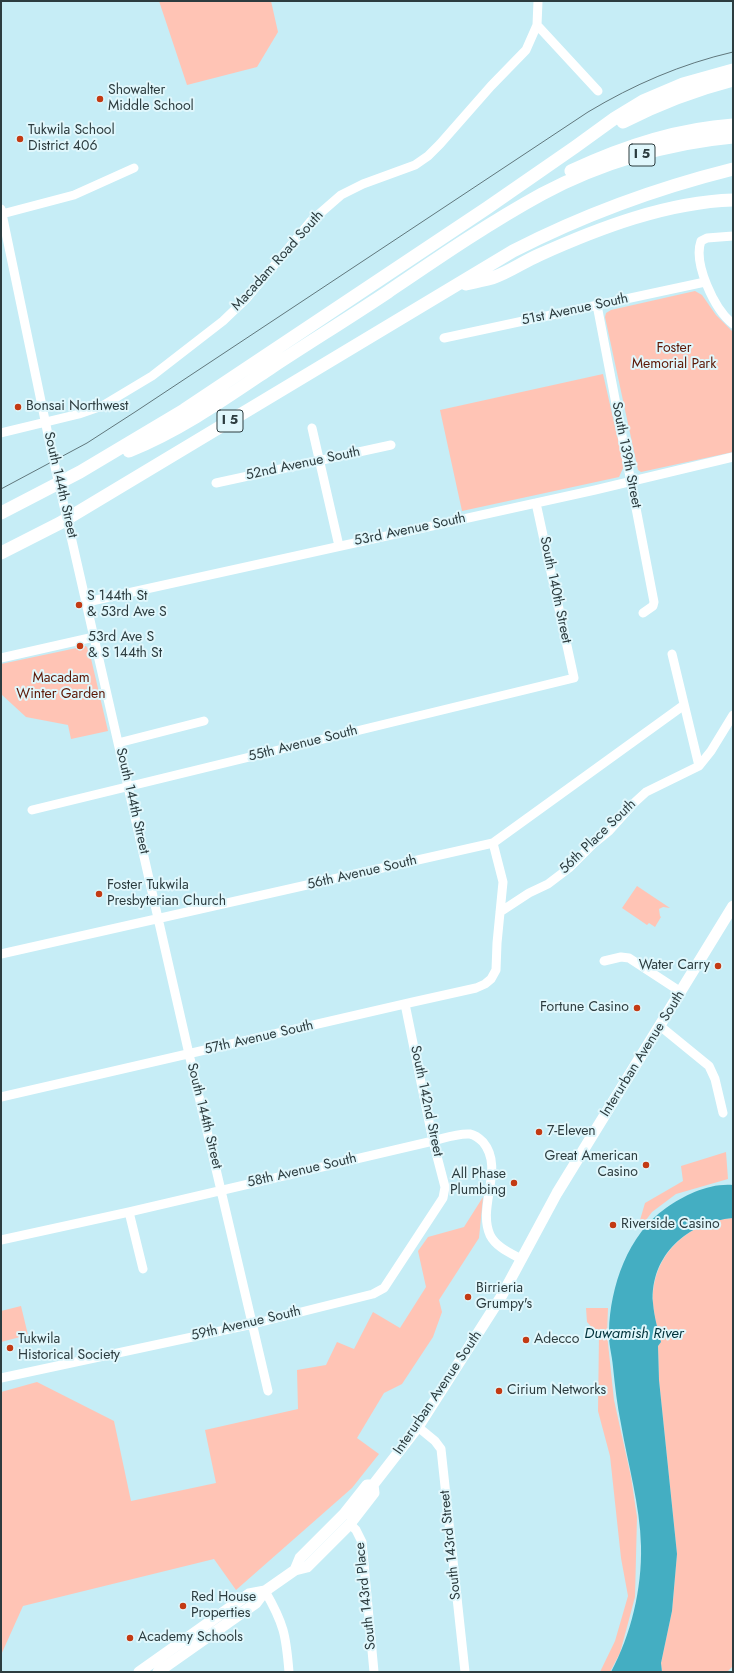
<!DOCTYPE html>
<html>
<head>
<meta charset="utf-8">
<style>
  body { margin:0 }
  #map { position:relative; width:734px; height:1673px; overflow:hidden; background:#c6edf6; font-family:Jost,sans-serif }
  canvas { display:block }
  .frame { position:absolute; inset:0; border:2px solid #2c3c3f; pointer-events:none }
</style>
</head>
<body>
<div id="map">
<canvas width="734" height="1673"></canvas>
<div class="frame"></div>
</div>
<script>
const g = document.querySelector('canvas').getContext('2d');
g.lineJoin = 'round';
function fillPath(path, color) {
  g.fillStyle = color;
  g.fill(path, 'evenodd');
}
function strokePath(path, color, width, dash) {
  g.strokeStyle = color;
  g.lineWidth = width;
  g.lineCap = dash ? 'butt' : 'round';
  g.setLineDash(dash || []);
  g.stroke(path);
}
function label(font, color, halo, rows, align = 'center') {
  g.font = font + ' Jost,sans-serif';
  g.lineWidth = 4;
  g.setLineDash([]);
  g.textBaseline = 'middle';
  g.strokeStyle = halo;
  g.fillStyle = color;
  for (const [text, x, y, turn = 0] of rows) {
    g.save();
    g.translate(x, y);
    g.rotate((+turn || 0) * Math.PI / 180);
    g.textAlign = isNaN(turn) ? turn : align;
    if (halo) g.strokeText(text, 0, 0);
    g.fillText(text, 0, 0);
    g.restore();
  }
}
fillPath(new Path2D(`
  M 159,1 L 271,1 L 278,32 L 257,67 L 187,85 Z
  M 695,291 L 702,295 L 716,315 L 733,332 L 733,452 L 641,472 L 638,470 L 605,317 L 606,313 L 611,310 Z
  M 603,374 L 624,466 L 619,477 L 462,511 L 440,410 Z
  M 86,646 L 89,650 L 108,731 L 71,739 L 68,725 L 26,717 L 1,694 L 1,664 Z
  M 637,886 L 670,908 L 663,907 L 659,909 L 660,916 L 661,917 L 655,927 L 649,923 L 647,925 L 622,908 Z
  M 726,1152 L 728,1179 L 676,1194 L 652,1212 L 640,1228 L 640,1220 L 645,1203 L 683,1181 L 681,1166 Z
  M 483,1197 L 479,1238 L 439,1300 L 442,1312 L 433,1337 L 402,1384 L 384,1393 L 357,1438 L 379,1454 L 352,1488 L 236,1590 L 214,1559 L 23,1606 L 1,1655 L 1,1392 L 37,1382 L 114,1421 L 131,1501 L 216,1483 L 205,1430 L 298,1409 L 297,1370 L 326,1365 L 337,1342 L 354,1349 L 373,1312 L 400,1328 L 426,1287 L 418,1251 L 428,1237 L 464,1227 Z
  M 733,1218 L 733,1666 L 727,1672 L 662,1672 L 661,1663 L 672,1611 L 677,1554 L 659,1380 L 658,1346 L 661,1342 C 658,1330 654,1316 653,1303 C 651,1255 688,1222 733,1218 Z
  M 21,1306 L 28,1335 L 1,1342 L 1,1311 Z
  M 586,1308 L 608,1308 L 607,1334 L 614,1400 L 631,1477 L 637,1517 L 635,1597 L 620,1653 L 610,1672 L 600,1672 L 615,1641 L 628,1596 L 621,1558 L 610,1456 L 598,1411 L 599,1335 L 587,1322 Z`), '#ffc4b5');
fillPath(new Path2D(`
  M 733,1185 L 733,1218 C 688,1222 650,1255 653,1303 C 654,1316 658,1330 661,1342 L 658,1346 L 659,1380 L 677,1554 L 672,1611 L 661,1663 L 662,1672 L 611,1672 C 631,1635 642,1589 641,1546 C 640,1505 628,1465 621,1424 C 617,1405 615,1386 613,1367 C 612,1355 608,1342 609,1331 C 610,1287 628,1234 666,1208 C 685,1195 709,1183 733,1185 Z`), '#44aec2');
strokePath(new Path2D(`
  M 537,25 L 598,91
  M 1,209 L 51,449 L 189,1054 L 268,1391
  M 2,214 L 74,195 L 134,168
  M 733,236 L 707,238 L 701,241 C 693,263 714,309 733,324
  M 597,305 L 654,602 L 653,606 L 643,613
  M 444,338 L 705,282
  M 312,428 L 339,546
  M 1,433 L 79,414 L 102,406 L 152,376 L 223,321 L 247,298 L 310,222 L 341,195 L 363,184 L 415,165 L 428,156 L 440,144 L 491,86 L 526,50 L 537,25 L 538,1
  M 216,483 L 391,445
  M 87,602 L 595,490 L 733,457
  M 672,654 L 699,766
  M 1,658 L 94,637
  M 118,743 L 204,721
  M 32,810 L 574,678 L 536,503
  M 500,912 L 529,893 L 548,884 L 569,868 L 593,844 L 609,831 L 634,803 L 646,792 L 699,766 L 711,751 L 733,715
  M 1,954 L 493,843 L 684,705
  M 604,961 L 621,957 L 629,958 L 681,992
  M 660,1026 L 709,1066 L 715,1079 L 723,1113
  M 1,1097 L 413,1002 L 476,988 L 485,984 L 491,979 L 496,970 L 497,943 L 503,882 L 493,843
  M 129,1212 L 143,1269
  M 1,1240 L 129,1212 L 433,1141 C 445,1138 458,1133 470,1134 C 475,1135 479,1138 483,1142 C 505,1168 477,1206 490,1235 C 496,1247 510,1253 521,1259
  M 1,1378 L 253,1324 L 373,1294 L 384,1288 L 443,1198 L 445,1187 L 433,1141 L 405,1004
  M 418,1427 L 435,1441 L 441,1449 L 465,1672
  M 350,1524 L 356,1530 L 362,1542 L 374,1672
  M 265,1591 C 284,1624 286,1635 289,1672`), '#fff', 9);
strokePath(new Path2D(`
  M 295,1570 L 300,1558 L 344,1514 L 367,1485 L 373,1485
  M 139,1672 L 249,1594 L 265,1591
  M 158,1672 L 256,1603 L 265,1591 L 295,1570 L 307,1567 L 350,1524 L 374,1493 L 373,1485 L 418,1427 L 501,1297 L 557,1193 L 733,906`), '#fff', 11);
strokePath(new Path2D(`
  M 623,122 C 658,104 694,90 733,80
  M 571,171 C 622,147 676,129 733,125
  M 466,284 C 475,282 484,280 492,278 C 508,273 523,262 539,255 C 599,228 667,202 733,200
  M 129,451 C 181,430 226,398 272,367 C 310,342 349,318 388,292 C 438,258 489,223 542,194 C 600,163 667,143 733,137
  M 1,513 L 80,472 L 184,410 L 487,208 L 575,147 L 615,118 L 643,101 L 683,84 L 733,70
  M 1,553 L 60,523 L 513,251 C 583,215 657,188 733,169`), '#fff', 13);
strokePath(new Path2D(`
  M 1,489 L 87,443 L 135,412 L 588,112 C 633,85 681,64 733,52`), '#60777c', 1);
for (const [x, y, r, color] of [
  [100,99,4,"#c33a13"],
  [20,139,4,"#c33a13"],
  [18,407,4,"#c33a13"],
  [79,605,4,"#c33a13"],
  [80,646,4,"#c33a13"],
  [99,894,4,"#c33a13"],
  [718,966,4,"#c33a13"],
  [637,1008,4,"#c33a13"],
  [539,1132,4,"#c33a13"],
  [646,1165,4,"#c33a13"],
  [514,1183,4,"#c33a13"],
  [613,1225,4,"#c33a13"],
  [468,1297,4,"#c33a13"],
  [526,1340,4,"#c33a13"],
  [10,1348,4,"#c33a13"],
  [499,1391,4,"#c33a13"],
  [183,1606,4,"#c33a13"],
  [130,1638,4,"#c33a13"]
]) {
  const dot = new Path2D();
  dot.arc(x, y, r, 0, 2 * Math.PI);
  g.fillStyle = color;
  g.fill(dot);
  strokePath(dot, '#e0f7fc', 1.5);
}
for (const [x, y, w] of [
  [642,155,26],
  [230,421,26]
]) {
  const box = new Path2D();
  box.roundRect(x - w / 2, y - 11, w, 22, 3);
  g.fillStyle = '#e0f7fc';
  g.fill(box);
  strokePath(box, '#2c3c3f', 1);
}
label('bold 13px', '#2c3c3f', null, [
  ["I 5",642,155],
  ["I 5",230,421]
]);
label('14px', '#2c3c3f', '#e0f7fc', [
  ["Showalter",108,91],
  ["Middle School",108,107],
  ["Tukwila School",28,131],
  ["District 406",28,147],
  ["Bonsai Northwest",26,407],
  ["S 144th St",87,597],
  ["& 53rd Ave S",87,613],
  ["53rd Ave S",88,638],
  ["& S 144th St",88,654],
  ["Foster Tukwila",107,886],
  ["Presbyterian Church",107,902],
  ["Water Carry",710,966,"right"],
  ["Fortune Casino",629,1008,"right"],
  ["7-Eleven",547,1132],
  ["Great American",638,1157,"right"],
  ["Casino",638,1173,"right"],
  ["All Phase",506,1175,"right"],
  ["Plumbing",506,1191,"right"],
  ["Riverside Casino",621,1225],
  ["Birrieria",476,1289],
  ["Grumpy's",476,1305],
  ["Tukwila",18,1340],
  ["Historical Society",18,1356],
  ["Adecco",534,1340],
  ["Cirium Networks",507,1391],
  ["Red House",191,1598],
  ["Properties",191,1614],
  ["Academy Schools",138,1638]
], 'left');
label('14px', '#2c3c3f', '#e0f7fc', [
  ["Macadam Road South",278,261,-48],
  ["51st Avenue South",575,310,-12],
  ["South 139th Street",626,455,79],
  ["52nd Avenue South",303,464,-12],
  ["South 144th Street",60,485,77],
  ["53rd Avenue South",410,530,-12],
  ["South 140th Street",555,590,78],
  ["55th Avenue South",303,744,-14],
  ["South 144th Street",132,801,77],
  ["56th Place South",598,837,-44],
  ["56th Avenue South",362,873,-13],
  ["57th Avenue South",259,1038,-13],
  ["Interurban Avenue South",643,1054,-58],
  ["South 142nd Street",426,1101,78],
  ["South 144th Street",204,1116,76],
  ["58th Avenue South",302,1171,-13],
  ["59th Avenue South",246,1324,-13],
  ["Interurban Avenue South",438,1393,-56],
  ["South 143rd Street",451,1545,-96],
  ["South 143rd Place",366,1596,-96]
]);
label('14px', '#5c1705', '#e0f7fc', [
  ["Foster",674,349],
  ["Memorial Park",674,365],
  ["Macadam",61,679],
  ["Winter Garden",61,695]
]);
label('italic 15px', '#00323b', '#e0f7fc', [
  ["Duwamish River",634,1334]
]);
</script>
</body>
</html>
